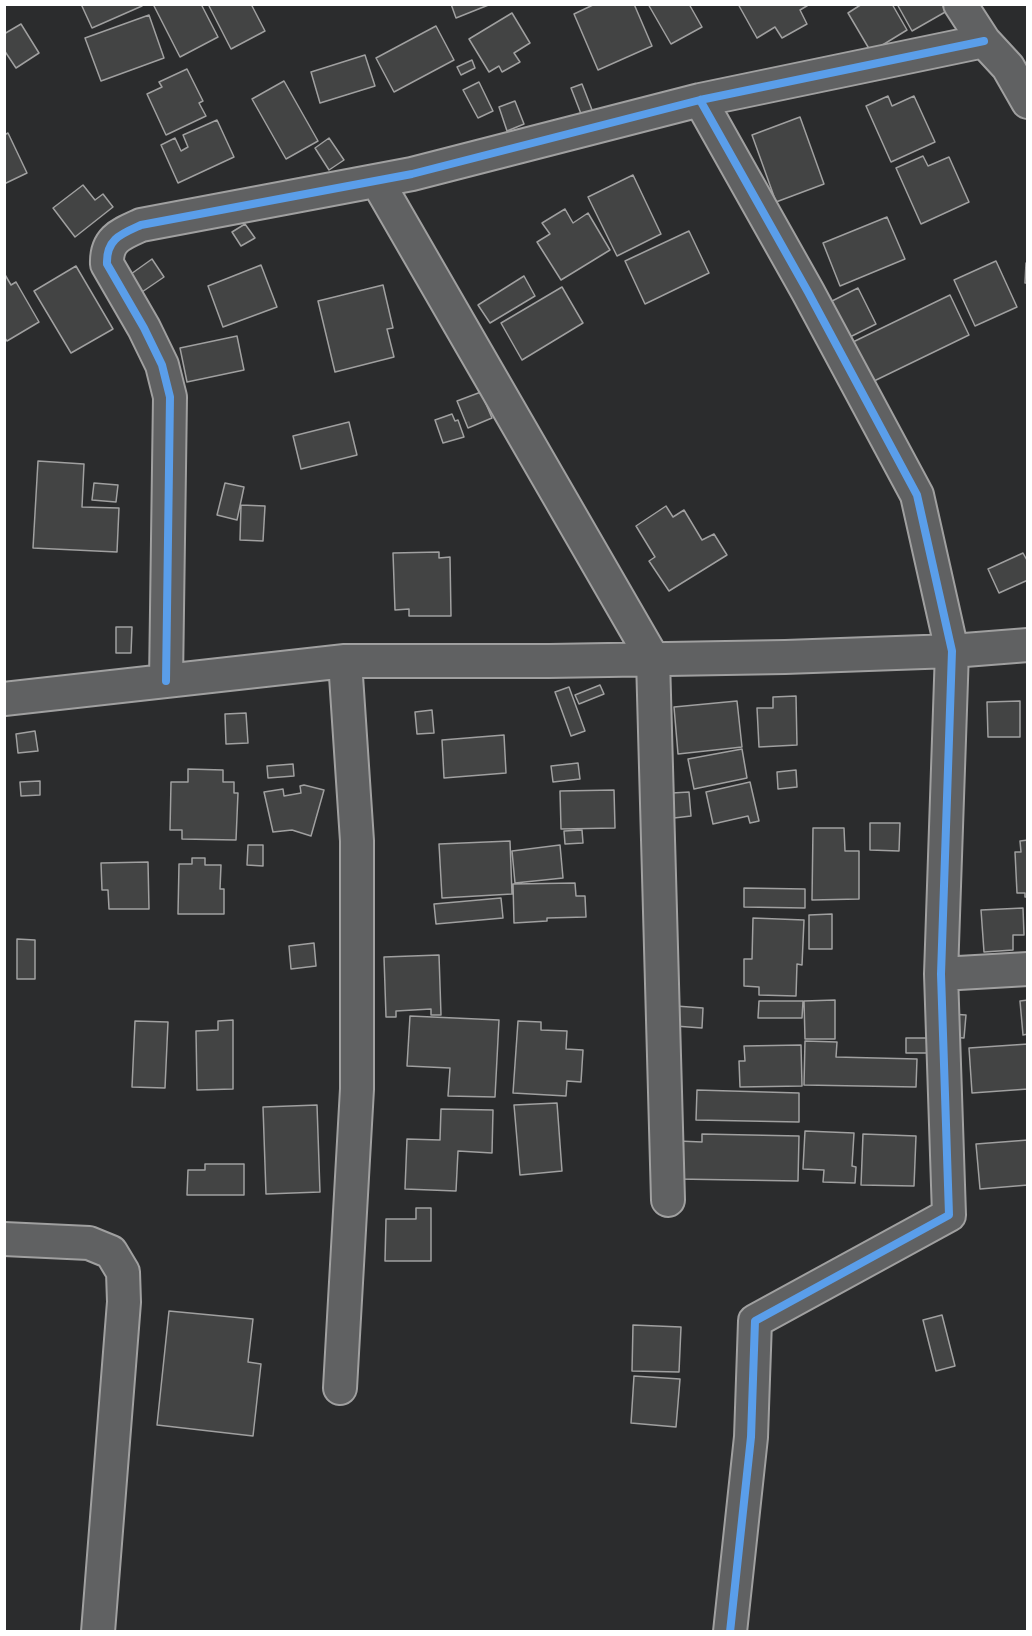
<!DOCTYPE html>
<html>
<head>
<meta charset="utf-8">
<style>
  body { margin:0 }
  #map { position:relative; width:1032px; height:1636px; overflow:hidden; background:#2b2c2d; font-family:Sriracha,sans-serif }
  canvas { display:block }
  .frame { position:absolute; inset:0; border:6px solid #fff; pointer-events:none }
</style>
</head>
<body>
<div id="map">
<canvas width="1032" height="1636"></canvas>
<div class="frame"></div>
</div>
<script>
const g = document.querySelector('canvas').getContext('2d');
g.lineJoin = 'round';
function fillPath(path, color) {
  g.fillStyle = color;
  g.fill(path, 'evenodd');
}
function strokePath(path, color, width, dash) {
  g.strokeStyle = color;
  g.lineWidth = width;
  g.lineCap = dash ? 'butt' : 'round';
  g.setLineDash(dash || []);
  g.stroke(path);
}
const building = new Path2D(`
  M 81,4 L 141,4 L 142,6 L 92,28 Z
  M 153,4 L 201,4 L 218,37 L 180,57 Z
  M 208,4 L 251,4 L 265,31 L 231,49 Z
  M 451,4 L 491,4 L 456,18 Z
  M 595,4 L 634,4 L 652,46 L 598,70 L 574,14 Z
  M 648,4 L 689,4 L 702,27 L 671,44 Z
  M 738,4 L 810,4 L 800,10 L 807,24 L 782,38 L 775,27 L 757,38 Z
  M 862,4 L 892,4 L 907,30 L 871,52 L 848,13 Z
  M 897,4 L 944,4 L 947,11 L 912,31 Z
  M 512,13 L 530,43 L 514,53 L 520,62 L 502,72 L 499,66 L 489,72 L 469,39 Z
  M 149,15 L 164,58 L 101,81 L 85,38 Z
  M 21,24 L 39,53 L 16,68 L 4,50 L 4,34 Z
  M 436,26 L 454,60 L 394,92 L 376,58 Z
  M 365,55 L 375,86 L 320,103 L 311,72 Z
  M 472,60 L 475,68 L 461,75 L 457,67 Z
  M 187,69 L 203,101 L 199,103 L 206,116 L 166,135 L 147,94 L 162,87 L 159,82 Z
  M 284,81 L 318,141 L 286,159 L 252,99 Z
  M 479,82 L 493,111 L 478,118 L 463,90 Z
  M 582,84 L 594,115 L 583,119 L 571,88 Z
  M 888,96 L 892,106 L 914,96 L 935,142 L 891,162 L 866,106 Z
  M 515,101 L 524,124 L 507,131 L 499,107 Z
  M 800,117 L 824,184 L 776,202 L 752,135 Z
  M 217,120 L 234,157 L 178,183 L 161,145 L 175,138 L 181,151 L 188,147 L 183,135 Z
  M 8,133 L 27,173 L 4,184 L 4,135 Z
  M 329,138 L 344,160 L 329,170 L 315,148 Z
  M 923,156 L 928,166 L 949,157 L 969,202 L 921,224 L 896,168 Z
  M 633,175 L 661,234 L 617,256 L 588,197 Z
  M 83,185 L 95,200 L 103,194 L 113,207 L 75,237 L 53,208 Z
  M 565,209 L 573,223 L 588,213 L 610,250 L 561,280 L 537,242 L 550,234 L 542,223 Z
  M 887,217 L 905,259 L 840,286 L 823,243 Z
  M 245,224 L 255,238 L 241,246 L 232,232 Z
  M 689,231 L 709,273 L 645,304 L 625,261 Z
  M 152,259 L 164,277 L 142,292 L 131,274 Z
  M 996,261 L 1017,307 L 975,326 L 954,280 Z
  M 1026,263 L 1028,263 L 1028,283 L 1025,283 Z
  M 261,265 L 277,307 L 223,327 L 208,286 Z
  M 76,266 L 113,329 L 71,353 L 34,291 Z
  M 4,273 L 11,285 L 16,282 L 39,322 L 7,341 L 4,337 Z
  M 524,276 L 535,296 L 490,323 L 478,305 Z
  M 383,285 L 393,328 L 387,329 L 394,357 L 335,372 L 318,301 Z
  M 562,287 L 583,323 L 522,360 L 501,323 Z
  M 858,288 L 876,324 L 848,338 L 830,302 Z
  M 950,295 L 969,335 L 872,382 L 853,342 Z
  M 237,336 L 244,370 L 187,382 L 180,348 Z
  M 481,392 L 492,418 L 468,428 L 457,401 Z
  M 452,414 L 455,421 L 458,420 L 464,437 L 443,443 L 435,420 Z
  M 349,422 L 357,455 L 301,469 L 293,436 Z
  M 38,461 L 84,464 L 82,507 L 119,508 L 117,552 L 33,548 Z
  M 94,483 L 118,485 L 116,502 L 92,500 Z
  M 225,483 L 244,487 L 237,520 L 217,515 Z
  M 241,505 L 265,506 L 263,541 L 240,540 Z
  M 666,506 L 673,517 L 684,510 L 702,540 L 714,534 L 727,555 L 669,591 L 649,561 L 655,557 L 636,526 Z
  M 439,552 L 439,558 L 450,557 L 451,616 L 409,616 L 409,609 L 395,610 L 393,553 Z
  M 1023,553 L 1028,562 L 1028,580 L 999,593 L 988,569 Z
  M 116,627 L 132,627 L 131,653 L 116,653 Z
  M 600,685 L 604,694 L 579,704 L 575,695 Z
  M 569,687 L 585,731 L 571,736 L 555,692 Z
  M 796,696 L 797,745 L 759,747 L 757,708 L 773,708 L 773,697 Z
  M 737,701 L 742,747 L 678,754 L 674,707 Z
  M 1020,701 L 1020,737 L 988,737 L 987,702 Z
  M 432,710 L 434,733 L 417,734 L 415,712 Z
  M 246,713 L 248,743 L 226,744 L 225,714 Z
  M 35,731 L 38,751 L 18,753 L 16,734 Z
  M 504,735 L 506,773 L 444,778 L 442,740 Z
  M 742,749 L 747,778 L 694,789 L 688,759 Z
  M 578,763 L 580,779 L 553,782 L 551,766 Z
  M 293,764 L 294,776 L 268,778 L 267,766 Z
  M 188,769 L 223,770 L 223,782 L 234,782 L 234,793 L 238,793 L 236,840 L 182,839 L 182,830 L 170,830 L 171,782 L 188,782 Z
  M 796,770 L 797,787 L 778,789 L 777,772 Z
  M 40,781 L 40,795 L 21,796 L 20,782 Z
  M 750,782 L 759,821 L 750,823 L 748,816 L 713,824 L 706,792 Z
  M 304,785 L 324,790 L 311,836 L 292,830 L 273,832 L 264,792 L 283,789 L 284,796 L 301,793 L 300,786 Z
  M 614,790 L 615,828 L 561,829 L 560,791 Z
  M 689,792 L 691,816 L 674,818 L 672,793 Z
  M 870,823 L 900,823 L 899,851 L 870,850 Z
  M 813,828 L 844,828 L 845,851 L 859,851 L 859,899 L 812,900 Z
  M 582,830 L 583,843 L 565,844 L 564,831 Z
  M 1028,840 L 1028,897 L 1025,897 L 1025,893 L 1017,893 L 1015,852 L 1021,852 L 1020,841 Z
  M 510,841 L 512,894 L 442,898 L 439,844 Z
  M 248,845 L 263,845 L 263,866 L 247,865 Z
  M 560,845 L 563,878 L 515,883 L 512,851 Z
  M 192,858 L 205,858 L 205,865 L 221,865 L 220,889 L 224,889 L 224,914 L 178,914 L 179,864 L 192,864 Z
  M 148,862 L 149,909 L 109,909 L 108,890 L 102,890 L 101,863 Z
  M 575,883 L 576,896 L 585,896 L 586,917 L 547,918 L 547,921 L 514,923 L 513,884 Z
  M 744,888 L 805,889 L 805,908 L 744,907 Z
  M 501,898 L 503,918 L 436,924 L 434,904 Z
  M 1023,908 L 1024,935 L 1013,935 L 1013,950 L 984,952 L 981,910 Z
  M 832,914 L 832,949 L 809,949 L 809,915 Z
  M 753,918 L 804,920 L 802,965 L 797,964 L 796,996 L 759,995 L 759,987 L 744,986 L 744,959 L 752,959 Z
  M 17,939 L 35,940 L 35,979 L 17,979 Z
  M 314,943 L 316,966 L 291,969 L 289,946 Z
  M 439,955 L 441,1015 L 431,1015 L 431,1009 L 396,1011 L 396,1017 L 386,1017 L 384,957 Z
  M 835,1000 L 835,1039 L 805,1039 L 804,1001 Z
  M 1028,1000 L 1028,1034 L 1023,1035 L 1020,1001 Z
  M 759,1001 L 803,1001 L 802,1018 L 758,1018 Z
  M 676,1006 L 703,1008 L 702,1028 L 675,1026 Z
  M 951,1014 L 966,1015 L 964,1038 L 949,1037 Z
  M 410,1016 L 499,1020 L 495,1097 L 448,1096 L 450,1068 L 407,1066 Z
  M 233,1020 L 233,1089 L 197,1090 L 196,1031 L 218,1030 L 218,1021 Z
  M 135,1021 L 168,1022 L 165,1088 L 132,1087 Z
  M 518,1021 L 541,1022 L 541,1030 L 567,1031 L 566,1049 L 583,1050 L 581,1082 L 567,1081 L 566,1096 L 513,1093 Z
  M 906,1038 L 930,1038 L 930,1053 L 906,1053 Z
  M 805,1041 L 837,1042 L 836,1057 L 917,1059 L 916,1087 L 804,1085 Z
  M 1028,1044 L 1028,1089 L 972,1093 L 969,1048 Z
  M 801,1045 L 802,1086 L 740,1087 L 739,1061 L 745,1061 L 744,1046 Z
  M 697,1090 L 799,1093 L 799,1122 L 696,1120 Z
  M 557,1103 L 562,1171 L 520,1175 L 514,1105 Z
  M 317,1105 L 320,1192 L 266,1194 L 263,1107 Z
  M 441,1109 L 493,1110 L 492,1153 L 458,1151 L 456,1191 L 405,1189 L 407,1139 L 440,1140 Z
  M 805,1131 L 854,1133 L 852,1166 L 856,1167 L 855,1183 L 823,1182 L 824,1170 L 803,1169 Z
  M 702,1134 L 799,1136 L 798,1181 L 677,1179 L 678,1141 L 702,1142 Z
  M 863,1134 L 916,1136 L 914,1186 L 861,1185 Z
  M 1028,1140 L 1028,1185 L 980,1189 L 976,1144 Z
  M 205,1164 L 244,1164 L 244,1195 L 187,1195 L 188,1170 L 205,1170 Z
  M 416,1208 L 431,1208 L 431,1261 L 385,1261 L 386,1219 L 416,1219 Z
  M 169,1311 L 253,1319 L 248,1362 L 261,1364 L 253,1436 L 157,1425 Z
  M 942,1315 L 955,1366 L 936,1371 L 923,1320 Z
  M 633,1325 L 681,1327 L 679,1372 L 632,1371 Z
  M 634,1376 L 680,1379 L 676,1427 L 631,1423 Z`);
fillPath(building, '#434444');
strokePath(building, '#a0a0a0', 1.5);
const street = new Path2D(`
  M 960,4 L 984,41 L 1008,67 L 1028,102
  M 700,100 L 808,292 L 917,495 L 952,651 L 941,974 L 949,1215 L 755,1321 L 751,1437 L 730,1632
  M 377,181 L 653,659 L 668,1200
  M 166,681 L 170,397 L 162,365 L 144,328 L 107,264 C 106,239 121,234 141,225 L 412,174 L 700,100 L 984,41
  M 4,699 L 345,661 L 549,661 L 785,657 L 952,651 L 1028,645
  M 941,974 L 1028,969
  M 4,1239 L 89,1243 L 111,1252 L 123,1272 L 124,1302 L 98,1632
  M 340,1388 L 357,1089 L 357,841 L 345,661`);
strokePath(street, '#a0a0a0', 36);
strokePath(street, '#606162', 32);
strokePath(new Path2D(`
  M 700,100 L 808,292 L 917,495 L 952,651 L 941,974 L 949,1215 L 755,1321 L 751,1437 L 730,1632
  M 166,681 L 170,397 L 162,365 L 144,328 L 107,264 C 106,239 121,234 141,225 L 412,174 L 700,100 L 984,41`), '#5a9eea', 8);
</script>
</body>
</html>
